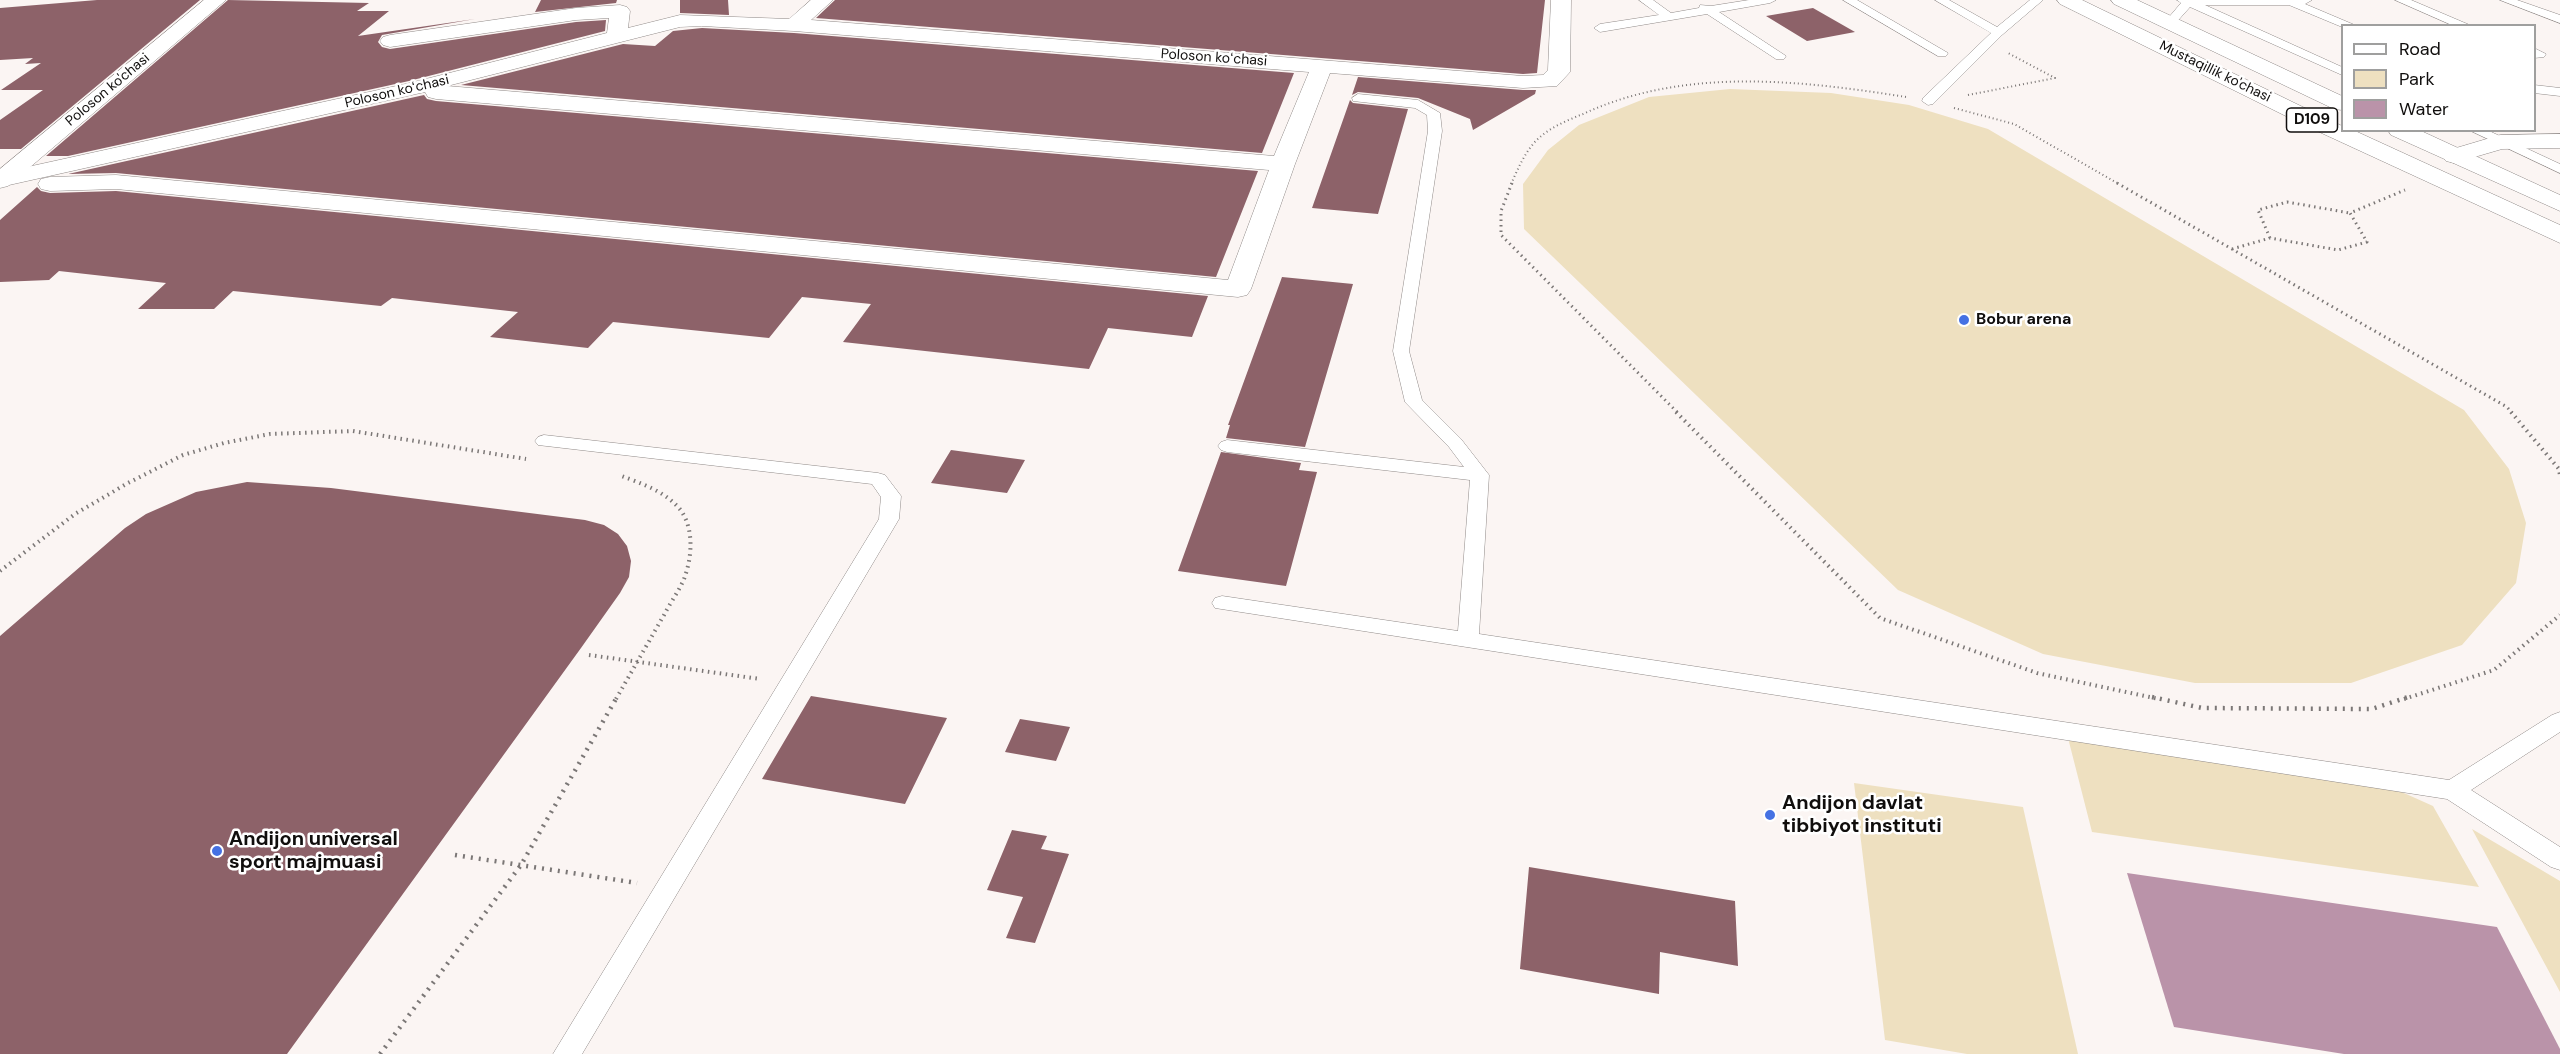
<!DOCTYPE html>
<html>
<head>
<meta charset="utf-8">
<style>
  body { margin:0 }
  #map { position:relative; width:2560px; height:1054px; overflow:hidden; background:#fbf5f3; font-family:"DM Sans",sans-serif }
  canvas { display:block }
  .legend { position:absolute; left:2341px; top:24px; width:195px; height:108px; box-sizing:border-box; background:#fff; border:2px solid #9f9f9e; margin:0; padding:8px 10px; list-style:none; font-size:18px; color:#100e0d }
  .legend li { display:flex; align-items:center; gap:12px; height:30px }
  .legend b { width:30px; border:2px solid #9f9f9e }
</style>
</head>
<body>
<div id="map">
<canvas width="2560" height="1054"></canvas>
<ul class="legend">
<li><b style="height:8px;background:#fff"></b>Road</li>
<li><b style="height:16px;background:#eee0c0"></b>Park</li>
<li><b style="height:16px;background:#ba93a9"></b>Water</li>
</ul>
</div>
<script>
const g = document.querySelector('canvas').getContext('2d');
g.lineJoin = 'round';
function fillPath(path, color) {
  g.fillStyle = color;
  g.fill(path, 'evenodd');
}
function strokePath(path, color, width, dash) {
  g.strokeStyle = color;
  g.lineWidth = width;
  g.lineCap = dash ? 'butt' : 'round';
  g.setLineDash(dash || []);
  g.stroke(path);
}
function label(font, color, halo, rows, align = 'center') {
  g.font = font + ' "DM Sans",sans-serif';
  g.lineWidth = 5;
  g.setLineDash([]);
  g.textBaseline = 'middle';
  g.strokeStyle = halo;
  g.fillStyle = color;
  for (const [text, x, y, turn = 0] of rows) {
    g.save();
    g.translate(x, y);
    g.rotate((+turn || 0) * Math.PI / 180);
    g.textAlign = isNaN(turn) ? turn : align;
    if (halo) g.strokeText(text, 0, 0);
    g.fillText(text, 0, 0);
    g.restore();
  }
}
fillPath(new Path2D(`
  M 1730,89 L 1831,93 L 1909,105 L 1988,129 L 2464,410 L 2509,469 L 2526,523 L 2516,583 L 2462,645 L 2351,683 L 2195,683 L 2043,654 L 1898,590 L 1524,229 L 1523,184 L 1548,150 L 1579,125 L 1649,97 Z
  M 2068,738 L 2395,789 L 2433,806 L 2479,887 L 2092,832 Z
  M 1854,783 L 2023,807 L 2078,1054 L 1967,1054 L 1885,1040 Z
  M 2472,829 L 2560,881 L 2560,992 Z`), '#eee0c0');
fillPath(new Path2D(`
  M 2127,873 L 2497,927 L 2560,1049 L 2560,1054 L 2344,1054 L 2174,1027 Z`), '#ba93a9');
fillPath(new Path2D(`
  M 97,0 L 200,0 L 21,149 L 0,149 L 0,120 L 43,90 L 1,90 L 41,63 L 25,64 L 33,58 L 0,60 L 0,8 Z
  M 228,0 L 369,3 L 357,11 L 389,11 L 358,36 L 475,19 L 382,35 L 378,42 L 382,47 L 390,49 L 576,22 L 606,20 L 605,31 L 409,81 L 68,156 L 46,156 Z
  M 541,0 L 617,0 L 616,3 L 535,12 Z
  M 680,0 L 728,0 L 729,15 L 680,13 Z
  M 835,0 L 1545,0 L 1537,73 L 1523,74 L 816,18 Z
  M 1813,8 L 1855,32 L 1807,41 L 1766,16 Z
  M 702,28 L 794,33 L 1294,73 L 1262,153 L 461,85 L 623,44 L 655,46 L 673,31 Z
  M 1358,77 L 1523,90 L 1536,90 L 1535,94 L 1473,130 L 1470,119 L 1418,98 L 1358,92 L 1352,95 Z
  M 424,95 L 427,99 L 436,101 L 1258,171 L 1216,277 L 116,173 L 68,174 Z
  M 1350,100 L 1353,103 L 1408,109 L 1378,214 L 1312,208 Z
  M 37,187 L 41,191 L 50,193 L 116,191 L 1208,296 L 1192,337 L 1108,328 L 1089,369 L 843,342 L 871,304 L 802,297 L 769,338 L 613,322 L 588,348 L 490,337 L 518,312 L 392,298 L 381,306 L 233,291 L 214,309 L 138,309 L 166,283 L 59,271 L 49,280 L 0,282 L 0,220 Z
  M 1282,277 L 1353,284 L 1305,447 L 1226,438 L 1230,425 L 1228,425 Z
  M 951,450 L 1025,460 L 1007,493 L 931,483 Z
  M 1221,452 L 1301,463 L 1299,470 L 1317,472 L 1286,586 L 1178,571 Z
  M 247,482 L 331,488 L 585,520 L 604,525 L 618,534 L 627,546 L 631,561 L 629,577 L 620,593 L 581,648 L 287,1054 L 0,1054 L 0,636 L 125,528 L 146,514 L 196,492 Z
  M 811,696 L 947,718 L 905,804 L 762,779 Z
  M 1020,719 L 1070,727 L 1056,761 L 1005,752 Z
  M 1012,830 L 1047,836 L 1041,849 L 1069,854 L 1035,943 L 1006,938 L 1023,897 L 987,890 Z
  M 1529,867 L 1735,901 L 1738,966 L 1660,952 L 1659,994 L 1520,969 Z`), '#8d6269');
const service = new Path2D(`
  M 1639,0 L 1653,0 L 1671,13 L 1699,8 L 1700,5 L 1711,6 L 1749,0 L 1776,0 L 1770,3 L 1719,12 L 1786,56 L 1784,59 L 1776,59 L 1707,14 L 1600,32 L 1594,28 L 1600,24 L 1659,15 Z
  M 1843,0 L 1857,0 L 1948,53 L 1946,56 L 1938,56 Z
  M 1935,0 L 1949,0 L 1997,27 L 2030,0 L 2043,0 L 2002,35 L 1933,104 L 1928,105 L 1922,101 L 1923,98 L 1991,33 Z
  M 2177,0 L 2312,0 L 2305,4 L 2357,26 L 2342,27 L 2289,5 L 2205,5 L 2342,67 L 2342,75 L 2190,7 L 2174,25 L 2166,25 L 2164,23 L 2181,3 Z
  M 2395,0 L 2411,0 L 2472,26 L 2454,26 Z
  M 2500,0 L 2517,0 L 2560,15 L 2560,23 Z
  M 2534,48 L 2546,54 L 2544,57 L 2534,58 Z
  M 2534,85 L 2560,88 L 2560,96 L 2534,93 Z
  M 1358,94 L 1418,100 L 1440,113 L 1442,131 L 1409,351 L 1422,400 L 1461,439 L 1489,475 L 1479,634 L 2449,780 L 2552,715 L 2560,712 L 2560,732 L 2471,790 L 2560,847 L 2560,870 L 2551,867 L 2447,799 L 1215,608 L 1212,603 L 1215,598 L 1222,596 L 1458,631 L 1470,480 L 1227,452 L 1221,450 L 1218,446 L 1221,442 L 1227,440 L 1464,467 L 1449,447 L 1405,402 L 1393,351 L 1428,131 L 1427,115 L 1415,108 L 1353,101 L 1352,98 Z
  M 2469,130 L 2487,130 L 2560,164 L 2560,173 Z
  M 544,435 L 878,473 L 885,475 L 901,496 L 899,519 L 582,1054 L 553,1054 L 879,519 L 881,497 L 872,484 L 538,445 L 535,441 L 538,437 Z`);
const minor = new Path2D(`
  M 811,0 L 833,0 L 811,20 L 1523,76 L 1543,75 L 1548,70 L 1551,0 L 1571,0 L 1570,72 L 1557,86 L 1523,88 L 1330,73 L 1295,164 L 1251,289 L 1247,295 L 1238,297 L 116,189 L 50,191 L 41,189 L 38,184 L 41,179 L 50,177 L 116,175 L 1228,280 L 1269,170 L 436,99 L 428,97 L 425,92 L 0,187 L 0,173 L 410,83 L 607,33 L 609,18 L 576,20 L 390,47 L 383,45 L 380,41 L 383,37 L 390,35 L 576,8 L 620,5 L 627,7 L 630,11 L 628,28 L 680,15 L 789,19 ZM 702,26 L 794,31 L 1309,72 L 1274,156 L 447,86 L 680,27 Z
  M 2560,134 L 2560,148 L 2502,149 L 2454,163 L 2446,161 L 2442,156 L 2446,151 L 2500,135 Z`);
const tertiary = new Path2D(`
  M 204,0 L 226,0 L 8,186 L 0,188 L 0,169 Z`);
const primary = new Path2D(`
  M 2057,0 L 2082,0 L 2342,126 L 2342,130 L 2353,130 L 2560,225 L 2560,243 L 2302,124 L 2060,4 Z
  M 2111,0 L 2137,0 L 2342,96 L 2342,110 L 2334,109 L 2114,4 Z
  M 2388,130 L 2419,130 L 2560,195 L 2560,211 L 2391,135 Z`);
strokePath(service, '#908a88', 1);
strokePath(minor, '#908a88', 1);
strokePath(tertiary, '#908a88', 1);
strokePath(primary, '#908a88', 1);
strokePath(new Path2D(`
  M 1968,95 L 2055,78 L 2008,53
  M 1954,108 L 2014,124 L 2119,184
  M 1511,184 C 1518,169 1526,149 1539,138 C 1551,127 1568,120 1583,114 C 1684,67 1799,80 1906,97`), '#7b7776', 2, [1, 3]);
strokePath(new Path2D(`
  M 1512,183 L 1501,211 L 1501,235 L 1678,413
  M 2117,183 L 2507,407 L 2512,413
  M 2270,238 L 2258,210 L 2287,202 L 2350,213
  M 2232,249 L 2270,238 L 2338,250 L 2367,242 L 2350,213 L 2405,190`), '#7b7776', 3, [1.5, 4]);
strokePath(new Path2D(`
  M 1676,412 L 1880,618 L 2037,673 L 2159,699
  M 2511,412 L 2559,469 L 2560,476
  M 0,571 L 75,514 L 128,483 L 183,455 L 224,443 L 270,434 L 353,431 L 526,459
  M 589,655 L 760,679
  M 616,699 C 632,671 648,643 664,615 C 670,603 679,591 684,579 C 692,558 694,531 682,512 C 668,492 640,483 619,475
  M 2404,699 L 2494,670 L 2560,615`), '#7b7776', 4, [1.5, 4.5]);
strokePath(new Path2D(`
  M 2152,697 L 2202,708 L 2372,709 L 2408,697
  M 455,855 L 637,883
  M 380,1054 L 521,865 L 617,697`), '#7b7776', 4.5, [2, 6]);
fillPath(service, '#fff');
fillPath(minor, '#fff');
fillPath(tertiary, '#fff');
fillPath(primary, '#fff');
for (const [x, y, r, color] of [
  [1964,320,6,"#4571e3"],
  [1770,815,6,"#4571e3"],
  [217,851,6,"#4571e3"]
]) {
  const dot = new Path2D();
  dot.arc(x, y, r, 0, 2 * Math.PI);
  g.fillStyle = color;
  g.fill(dot);
  strokePath(dot, '#fff', 2);
}
label('14px', '#100e0d', '#fff', [
  ["Poloson koʻchasi",1214,58,4],
  ["Mustaqillik ko'chasi",2215,72,26],
  ["Poloson ko'chasi",108,90,-40],
  ["Poloson koʻchasi",397,92,-13]
]);
for (const [x, y, w] of [
  [2312,120,51]
]) {
  const box = new Path2D();
  box.roundRect(x - w / 2, y - 12, w, 24, 4.5);
  g.fillStyle = '#fff';
  g.fill(box);
  strokePath(box, '#100e0d', 1.5);
}
label('bold 15px', '#100e0d', null, [
  ["D109",2312,120]
]);
label('bold 16px', '#100e0d', '#fff', [
  ["Bobur arena",1976,320]
], 'left');
label('bold 20px', '#100e0d', '#fff', [
  ["Andijon davlat",1782,804],
  ["tibbiyot instituti",1782,827],
  ["Andijon universal",229,840],
  ["sport majmuasi",229,863]
], 'left');
</script>
</body>
</html>
